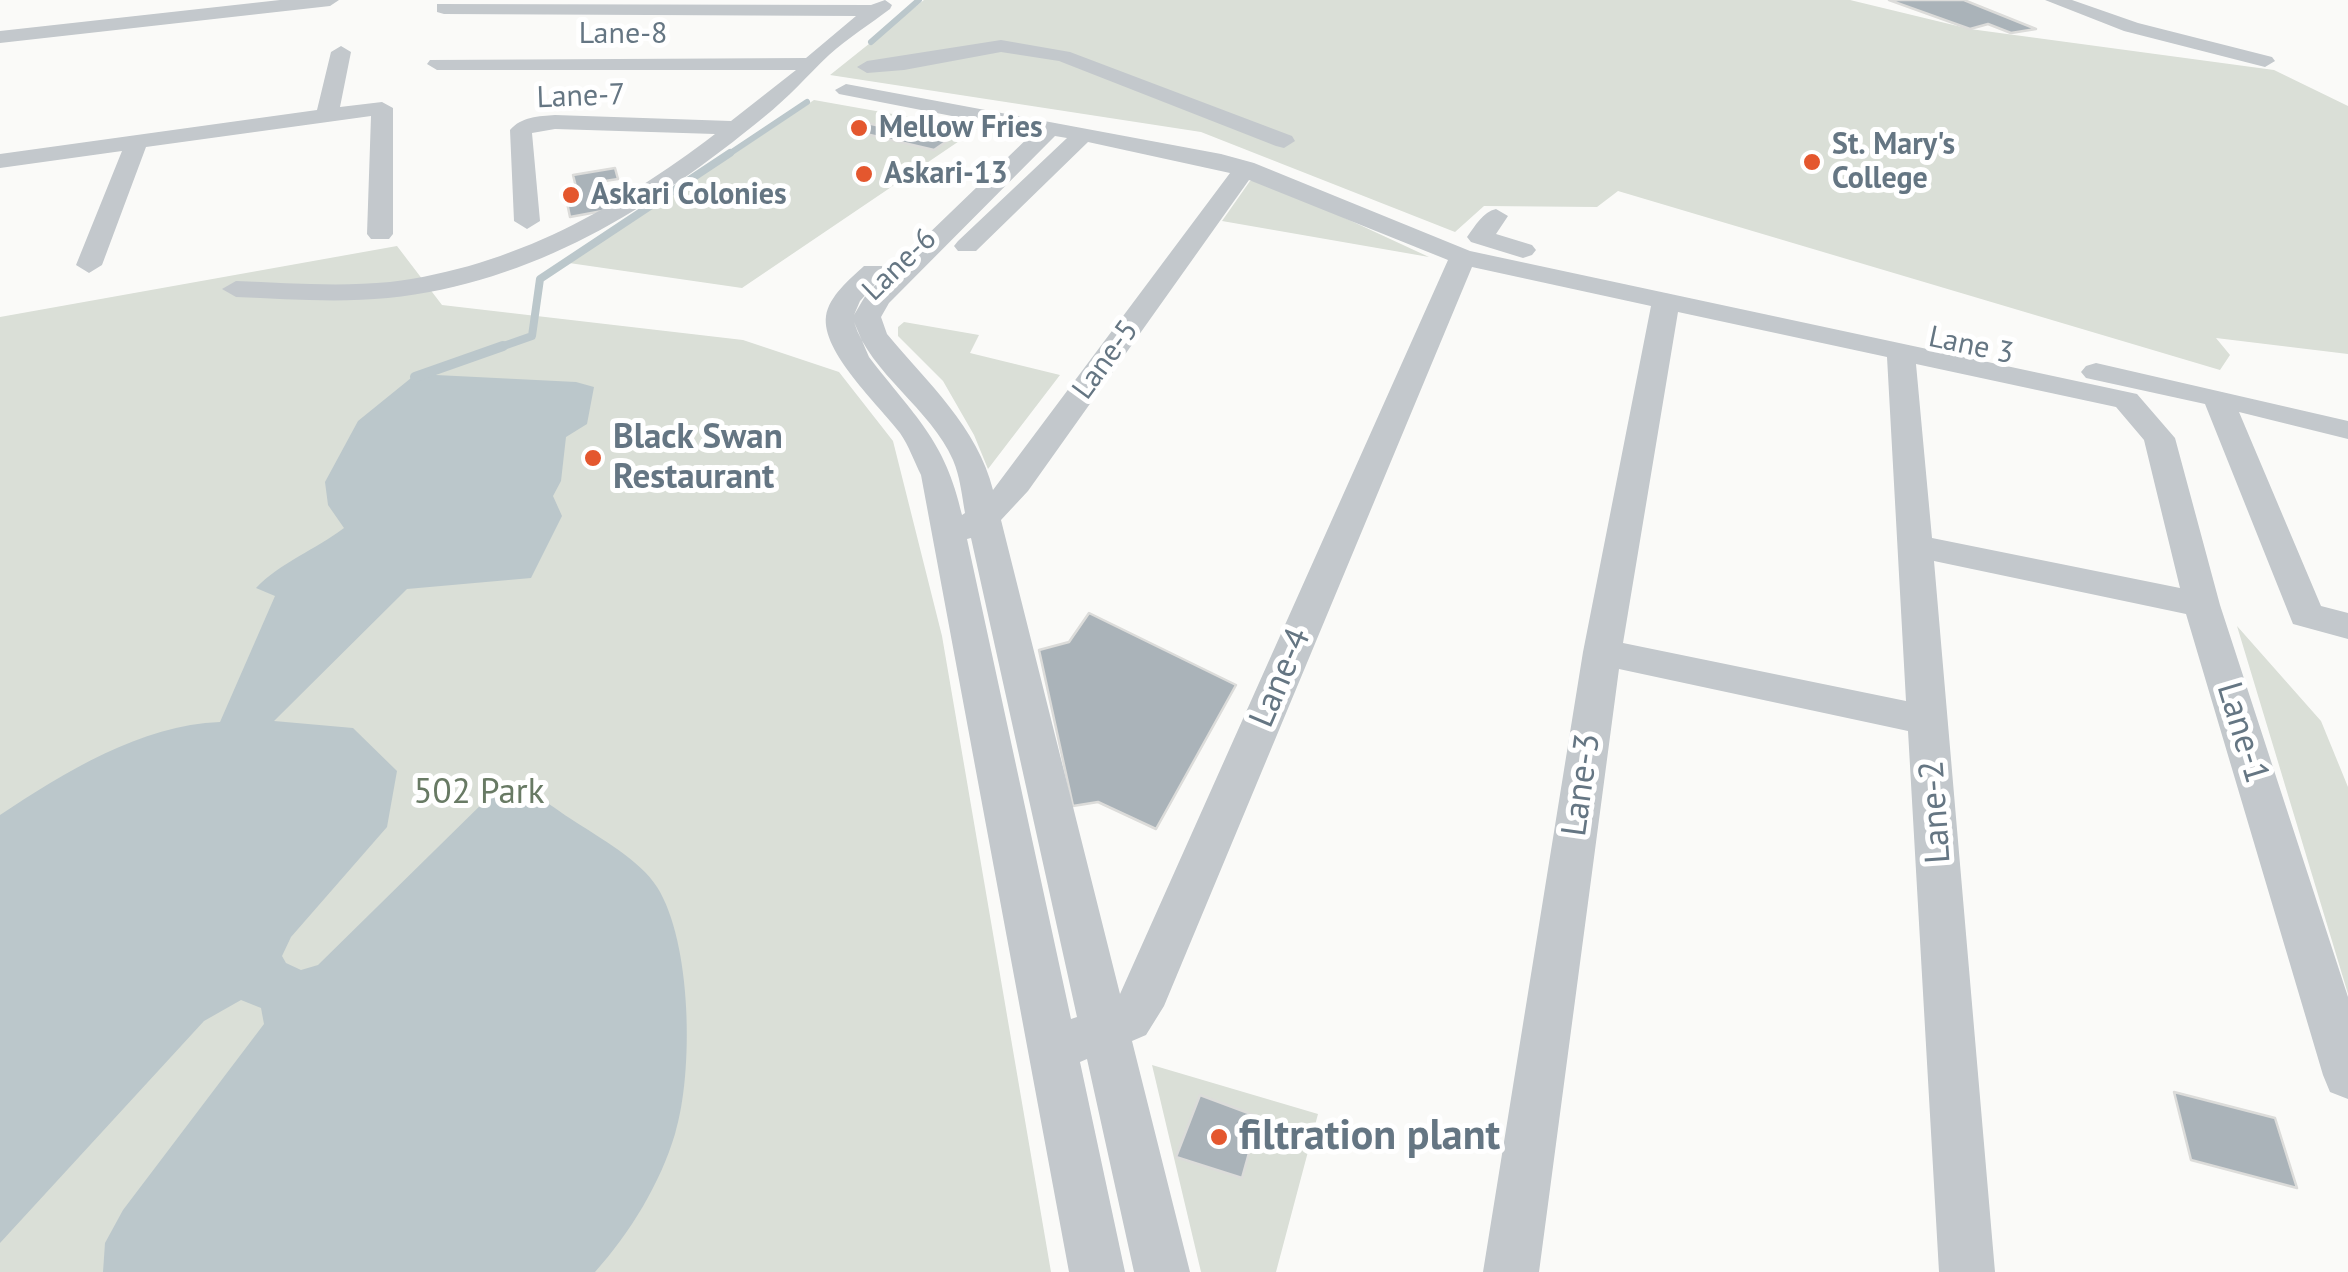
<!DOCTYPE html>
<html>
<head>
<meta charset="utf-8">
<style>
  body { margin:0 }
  canvas { display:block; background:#fafaf8 }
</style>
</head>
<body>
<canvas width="2348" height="1272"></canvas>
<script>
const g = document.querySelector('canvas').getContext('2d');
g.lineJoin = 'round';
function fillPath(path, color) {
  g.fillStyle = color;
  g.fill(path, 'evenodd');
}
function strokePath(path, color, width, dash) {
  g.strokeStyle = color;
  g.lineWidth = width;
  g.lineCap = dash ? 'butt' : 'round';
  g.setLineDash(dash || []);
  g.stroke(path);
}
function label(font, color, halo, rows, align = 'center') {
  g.font = font + ' "PT Sans",sans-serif';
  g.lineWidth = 10;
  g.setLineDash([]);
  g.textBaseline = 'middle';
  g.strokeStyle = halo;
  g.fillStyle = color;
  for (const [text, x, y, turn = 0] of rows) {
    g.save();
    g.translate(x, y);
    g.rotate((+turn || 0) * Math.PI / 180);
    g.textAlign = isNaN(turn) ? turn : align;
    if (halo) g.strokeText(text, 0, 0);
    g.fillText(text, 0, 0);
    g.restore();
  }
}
fillPath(new Path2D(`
  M 924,0 L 1850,0 L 1970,29 L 2274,70 L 2348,106 L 2348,354 L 2216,338 L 2230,355 L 2220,370 L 1618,191 L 1597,207 L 1484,206 L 1455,232 L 1201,132 L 830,75 Z
  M 814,100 L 977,129 L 742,288 L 569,263 Z
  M 1257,180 L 1265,181 L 1429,257 L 1222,221 L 1250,181 Z
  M 397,246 L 442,305 L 743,340 L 839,372 L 893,441 L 942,636 L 1051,1272 L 0,1272 L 0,317 Z
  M 904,322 L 979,335 L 970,353 L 1060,375 L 988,469 L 974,435 L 943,381 L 898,336 L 898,327 Z
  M 2237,626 L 2321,721 L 2348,787 L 2348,994 Z
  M 1152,1065 L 1318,1114 L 1276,1272 L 1201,1272 Z`), '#dadfd7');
fillPath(new Path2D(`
  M 416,374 L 576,382 L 594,387 L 587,424 L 566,437 L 561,481 L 553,496 L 562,516 L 531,578 L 407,589 L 274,721 L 353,728 L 397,771 L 387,827 L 291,937 L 282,956 L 286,963 L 301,970 L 318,965 L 493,793 C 524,780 547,804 574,821 C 600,838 640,860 657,887 C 692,942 694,1073 675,1134 C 660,1184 630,1233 595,1272 L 103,1272 L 105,1243 L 123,1210 L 264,1024 L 261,1008 L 241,1000 L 204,1021 L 0,1243 L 0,815 C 65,772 141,725 220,722 L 275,596 L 256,588 C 281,562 315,550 344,528 L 328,505 L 325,482 L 358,421 Z`), '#bbc7cb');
strokePath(new Path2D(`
  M 871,42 L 919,0
  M 726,156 L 807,102`), '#bbc7cb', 6);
strokePath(new Path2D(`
  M 495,349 L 532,336 L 540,279 L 730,153`), '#bbc7cb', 8);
strokePath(new Path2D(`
  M 415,377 L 503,346`), '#bbc7cb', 10);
const building = new Path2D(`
  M 1889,0 L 1964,0 L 2036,29 L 2011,33 L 1988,24 L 1970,29 Z
  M 867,123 L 924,136 L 947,141 L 934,150 L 853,131 Z
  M 615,168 L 618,179 L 605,181 L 613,209 L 570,217 L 565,193 L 577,191 L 573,175 Z
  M 1089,613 L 1236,685 L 1156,829 L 1098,802 L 1073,806 L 1039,650 L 1069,642 Z
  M 2174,1092 L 2275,1118 L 2297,1188 L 2191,1160 Z
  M 1200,1095 L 1259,1117 L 1242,1178 L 1176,1157 Z`);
fillPath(building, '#aab3b9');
strokePath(building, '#dcdcda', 2.5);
fillPath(new Path2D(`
  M 280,0 L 339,0 L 330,6 L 0,43 L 0,31 Z
  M 885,0 L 892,5 L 890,9 C 870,24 848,38 829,55 C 807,76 789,97 764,117 C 653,208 533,283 388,298 C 337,303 286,299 236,297 L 222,289 L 236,281 C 287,283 339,287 390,282 C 513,267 618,208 715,134 L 555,129 L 532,133 L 540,221 L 527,229 L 514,221 L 510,130 C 521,117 539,116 555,115 L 731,121 L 796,70 L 437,70 L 427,64 L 430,60 L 806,58 L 856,16 L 444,14 L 437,12 L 437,4 L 871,5 Z
  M 2045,0 L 2072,0 L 2138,23 L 2272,57 L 2275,61 L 2265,67 L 2124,31 Z
  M 1001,40 L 1070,52 L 1292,136 L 1295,141 L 1284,148 L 1276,146 L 1059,61 L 1001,52 L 904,70 L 867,73 L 857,67 L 867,61 Z
  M 341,46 L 351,52 L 340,107 L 382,102 L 393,108 L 393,234 L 389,239 L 371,239 L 367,234 L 371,116 L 146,147 L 102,265 L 89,273 L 76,265 L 122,151 L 0,168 L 0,154 L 317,110 L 331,52 Z
  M 846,84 L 1221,154 L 1254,163 L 1470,251 L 2137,394 L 2175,438 L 2220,605 L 2348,997 L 2348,1099 L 2330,1092 L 2323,1075 L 2186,614 L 1934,561 L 1995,1272 L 1939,1272 L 1908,731 L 1619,669 L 1539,1272 L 1483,1272 L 1583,652 L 1651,306 L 1472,267 L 1164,1006 L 1146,1035 L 1132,1041 L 1190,1272 L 1134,1272 L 1087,1059 L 1080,1062 L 1125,1272 L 1069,1272 L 921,475 C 914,461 909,446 900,433 C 879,405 821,352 826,316 C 829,296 850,279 864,266 L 882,266 L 886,272 L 860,301 L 854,315 L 867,293 L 1034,132 L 839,94 L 835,90 ZM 1055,136 L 1067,138 L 958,241 L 954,246 L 958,251 L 976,251 L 1088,142 L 1230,173 L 993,490 C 978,428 927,382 887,334 L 881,317 L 889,303 ZM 1249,180 L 1448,260 L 1120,994 L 1001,520 L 1028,491 ZM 1678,312 L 1887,357 L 1906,701 L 1623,643 ZM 854,322 C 870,373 931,409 953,460 C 960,476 962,496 965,513 L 962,515 C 945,439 914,416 869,357 ZM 1916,364 L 2116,407 L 2144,440 L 2180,588 L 1932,538 ZM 971,538 L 1077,1017 L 1071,1019 L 967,539 Z
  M 1496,209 L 1508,216 L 1496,234 L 1532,245 L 1536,250 L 1532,255 L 1523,258 L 1471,242 L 1467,237 C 1475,226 1483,212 1496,209 Z
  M 2096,363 L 2348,421 L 2348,439 L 2239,412 L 2321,606 L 2348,613 L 2348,639 L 2293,624 L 2205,404 L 2086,378 L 2081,372 L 2086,366 Z`), '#c3c8cc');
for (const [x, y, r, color] of [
  [859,128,10,"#e4572e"],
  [1812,162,10,"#e4572e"],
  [864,174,10,"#e4572e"],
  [571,195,10,"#e4572e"],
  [593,458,10,"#e4572e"],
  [1219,1137,10,"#e4572e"]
]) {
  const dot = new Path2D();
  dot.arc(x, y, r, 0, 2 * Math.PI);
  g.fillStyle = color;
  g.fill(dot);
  strokePath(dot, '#fff', 4);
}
label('30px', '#657683', '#fff', [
  ["Lane-8",623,34],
  ["Lane-7",581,97,-2],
  ["Lane-6",900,265,-44],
  ["Lane 3",1971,346,12],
  ["Lane-5",1106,360,-54]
]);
label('bold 30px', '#657683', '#fff', [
  ["Mellow Fries",879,128],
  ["St. Mary's",1832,145],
  ["College",1832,179],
  ["Askari-13",884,174],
  ["Askari Colonies",591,195]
], 'left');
label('bold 35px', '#657683', '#fff', [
  ["Black Swan",613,438],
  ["Restaurant",613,478]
], 'left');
label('35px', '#657683', '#fff', [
  ["Lane-4",1281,678,-67],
  ["Lane-1",2242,733,73],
  ["Lane-3",1582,785,-82],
  ["Lane-2",1936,812,-94]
]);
label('35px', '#687a64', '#fff', [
  ["502 Park",479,793]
]);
label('bold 42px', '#657683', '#fff', [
  ["filtration plant",1239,1137]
], 'left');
</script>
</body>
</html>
